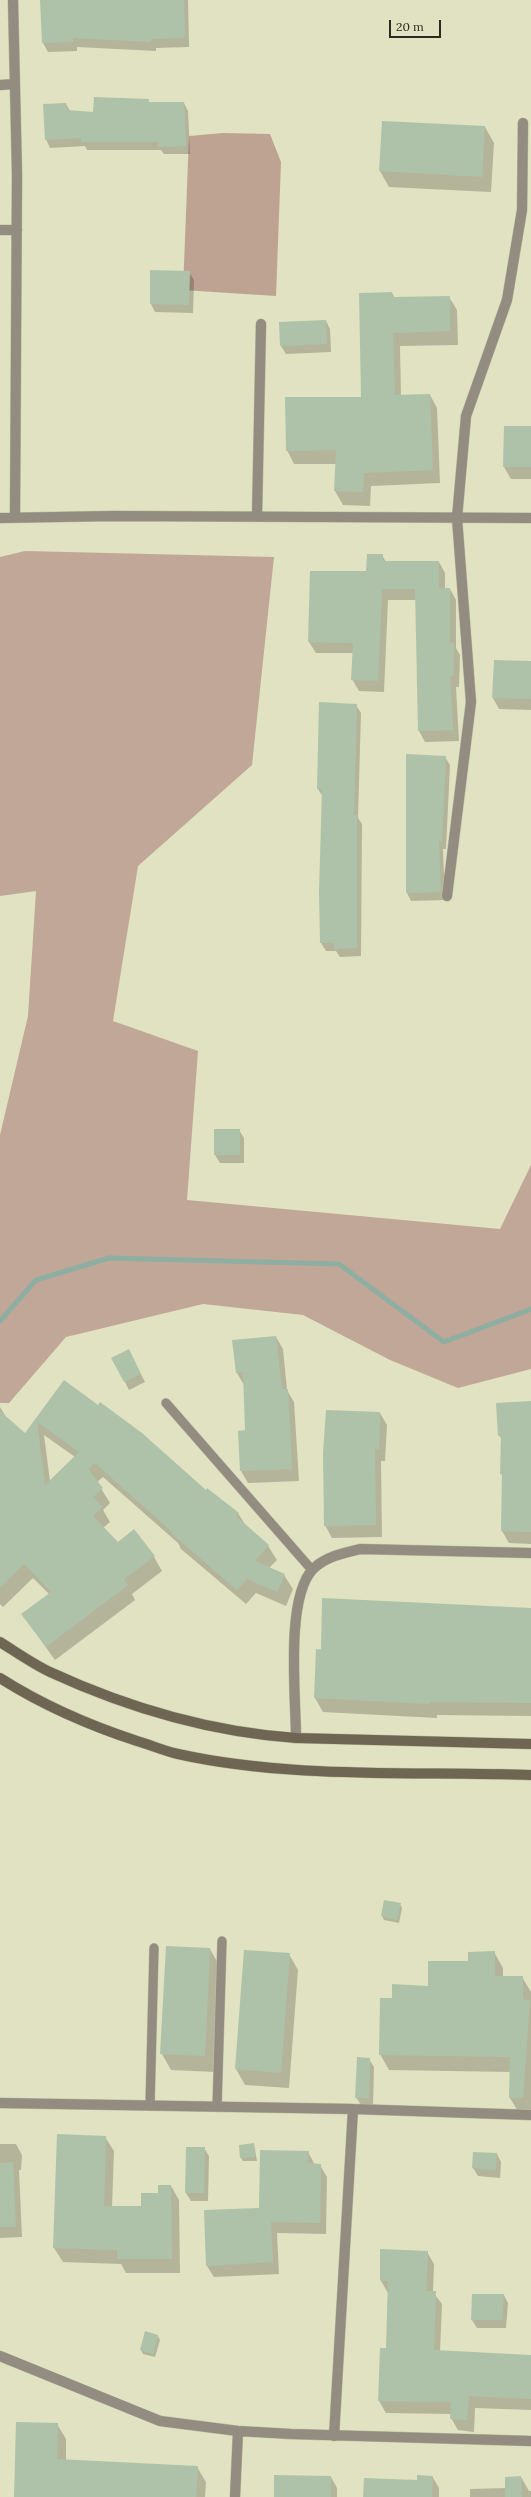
<!DOCTYPE html>
<html>
<head>
<meta charset="utf-8">
<style>
  body { margin:0 }
  #map { position:relative; width:531px; height:2497px; overflow:hidden; background:#e0e2c1; font-family:Lora,serif }
  canvas { display:block }
  .scale { position:absolute; left:389px; top:20px; width:52px; height:18px; box-sizing:border-box; border:2px solid #2a2b1f; border-top:0; padding-left:5px; font-size:12px; line-height:14px; white-space:nowrap; color:#2a2b1f; -webkit-text-stroke:3px #e0e2c1; paint-order:stroke }
</style>
</head>
<body>
<div id="map">
<canvas width="531" height="2497"></canvas>
<div class="scale">20 m</div>
</div>
<script>
const g = document.querySelector('canvas').getContext('2d');
g.lineJoin = 'round';
function fillPath(path, color) {
  g.fillStyle = color;
  g.fill(path, 'evenodd');
}
function strokePath(path, color, width, dash) {
  g.strokeStyle = color;
  g.lineWidth = width;
  g.lineCap = dash ? 'butt' : 'round';
  g.setLineDash(dash || []);
  g.stroke(path);
}
fillPath(new Path2D(`
  M 25,551 L 274,557 L 252,765 L 138,866 L 113,1021 L 198,1051 L 187,1200 L 500,1229 L 531,1165 L 531,1369 L 458,1388 L 390,1360 L 303,1315 L 203,1304 L 66,1337 L 9,1403 L 0,1403 L 0,1135 L 28,1016 L 36,891 L 0,896 L 0,557 Z`), '#c1a797');
fillPath(new Path2D(`
  M 223,133 L 270,134 L 281,162 L 276,296 L 183,290 L 189,136 Z`), '#bfa392');
fillPath(new Path2D(`
  M 81,0 L 188,0 L 189,47 L 156,48 L 156,51 L 77,47 L 77,51 L 48,52 L 43,43 Z
  M 148,100 L 150,103 L 184,103 L 188,111 L 190,154 L 164,154 L 161,150 L 87,150 L 85,146 L 50,148 L 46,139 L 66,104 L 70,111 L 94,114 Z
  M 383,122 L 485,127 L 494,143 L 491,192 L 389,187 L 380,171 Z
  M 189,272 L 194,280 L 193,313 L 155,312 L 151,304 Z
  M 392,293 L 395,298 L 449,297 L 457,310 L 458,345 L 400,346 L 401,396 L 430,395 L 437,408 L 440,483 L 371,486 L 370,506 L 343,505 L 335,491 L 336,464 L 294,464 L 287,450 L 362,398 Z
  M 326,321 L 330,329 L 331,352 L 286,354 L 281,346 Z
  M 531,427 L 531,479 L 511,479 L 504,467 Z
  M 382,555 L 386,562 L 439,562 L 445,573 L 445,589 L 450,589 L 456,600 L 456,648 L 460,655 L 459,687 L 456,687 L 459,741 L 425,742 L 419,731 L 416,600 L 388,600 L 384,692 L 359,691 L 352,679 L 353,653 L 316,653 L 309,642 Z
  M 495,661 L 531,662 L 531,710 L 499,709 L 493,698 Z
  M 356,705 L 361,713 L 358,818 L 362,824 L 361,956 L 340,957 L 336,951 L 326,951 L 321,943 L 323,797 L 318,789 Z
  M 445,757 L 450,765 L 446,849 L 443,849 L 445,900 L 411,901 L 407,893 Z
  M 239,1130 L 244,1138 L 244,1163 L 220,1163 L 215,1155 Z
  M 276,1337 L 283,1349 L 287,1390 L 294,1402 L 299,1481 L 248,1483 L 241,1471 L 246,1431 L 244,1385 L 237,1373 Z
  M 113,1358 L 133,1359 L 145,1382 L 129,1390 Z
  M 64,1381 L 206,1492 L 238,1513 L 246,1526 L 268,1546 L 277,1560 L 269,1568 L 284,1575 L 293,1589 L 286,1606 L 256,1593 L 246,1604 L 181,1549 L 178,1543 L 103,1477 L 97,1482 L 110,1503 L 103,1510 L 110,1522 L 103,1528 L 117,1543 L 154,1557 L 162,1571 L 132,1594 L 135,1600 L 55,1660 L 22,1614 L 49,1594 L 33,1578 L 3,1607 L 0,1604 L 0,1407 L 6,1417 L 25,1434 ZM 44,1435 L 75,1457 L 50,1481 Z
  M 531,1402 L 531,1544 L 509,1543 L 502,1531 L 503,1477 L 501,1474 L 502,1440 L 499,1435 Z
  M 380,1413 L 387,1425 L 385,1461 L 381,1461 L 382,1537 L 332,1538 L 325,1525 Z
  M 531,1609 L 531,1716 L 437,1715 L 437,1718 L 323,1712 L 315,1698 L 317,1650 Z
  M 400,1904 L 402,1908 L 399,1923 L 384,1920 L 382,1916 Z
  M 210,1949 L 219,1965 L 214,2072 L 171,2070 L 162,2054 Z
  M 494,1952 L 503,1968 L 503,1977 L 522,1977 L 531,1992 L 531,2113 L 519,2113 L 510,2098 L 511,2072 L 389,2070 L 380,2054 L 393,1999 L 429,1987 L 469,1962 Z
  M 289,1954 L 298,1970 L 289,2088 L 245,2085 L 236,2069 Z
  M 369,2059 L 374,2067 L 373,2106 L 361,2105 L 356,2097 Z
  M 105,2137 L 114,2151 L 112,2207 L 142,2207 L 171,2186 L 179,2200 L 180,2273 L 126,2273 L 121,2264 L 63,2262 L 54,2248 Z
  M 0,2144 L 16,2144 L 22,2155 L 21,2170 L 19,2170 L 22,2237 L 0,2238 Z
  M 254,2144 L 257,2161 L 243,2161 L 241,2158 Z
  M 204,2148 L 209,2156 L 208,2201 L 191,2201 L 186,2193 Z
  M 308,2152 L 315,2165 L 320,2165 L 327,2177 L 326,2234 L 277,2233 L 279,2274 L 214,2277 L 207,2266 Z
  M 497,2154 L 501,2162 L 500,2178 L 478,2176 L 473,2168 Z
  M 427,2252 L 434,2264 L 433,2292 L 442,2304 L 440,2351 L 531,2356 L 531,2410 L 475,2408 L 474,2432 L 458,2430 L 451,2418 L 451,2414 L 386,2413 L 379,2401 L 387,2349 L 388,2293 L 381,2281 Z
  M 504,2295 L 508,2303 L 506,2328 L 477,2328 L 472,2320 Z
  M 158,2336 L 160,2340 L 155,2357 L 143,2354 L 141,2350 Z
  M 57,2424 L 66,2439 L 66,2460 L 197,2467 L 206,2482 L 205,2497 L 15,2497 Z
  M 432,2476 L 439,2488 L 439,2497 L 364,2497 Z
  M 331,2477 L 337,2488 L 337,2497 L 275,2497 Z
  M 521,2477 L 529,2491 L 531,2491 L 531,2497 L 470,2497 L 470,2489 L 506,2488 Z`), '#0003');
strokePath(new Path2D(`
  M 0,1321 L 36,1280 L 109,1258 L 339,1264 L 444,1342 L 531,1309`), '#8daea1', 5);
fillPath(new Path2D(`
  M 40,0 L 184,0 L 185,38 L 151,39 L 151,42 L 73,38 L 73,42 L 42,43 Z
  M 94,97 L 149,99 L 149,102 L 184,102 L 186,146 L 158,147 L 158,142 L 81,142 L 81,138 L 45,140 L 43,104 L 66,103 L 67,110 L 93,112 Z
  M 382,121 L 485,126 L 482,177 L 379,171 Z
  M 150,270 L 190,271 L 189,305 L 150,304 Z
  M 392,292 L 393,297 L 450,296 L 450,331 L 393,333 L 395,395 L 430,394 L 433,470 L 364,473 L 363,492 L 334,491 L 336,450 L 286,451 L 285,397 L 361,397 L 359,293 Z
  M 326,320 L 327,344 L 280,346 L 279,322 Z
  M 504,426 L 531,426 L 531,467 L 503,467 Z
  M 367,554 L 383,554 L 383,561 L 439,561 L 439,588 L 450,588 L 450,643 L 454,643 L 453,676 L 450,676 L 453,730 L 418,731 L 415,589 L 382,589 L 378,681 L 351,680 L 353,643 L 308,642 L 310,571 L 366,571 Z
  M 494,660 L 531,661 L 531,699 L 492,698 Z
  M 319,702 L 357,704 L 354,815 L 357,815 L 357,948 L 334,949 L 334,943 L 320,943 L 319,892 L 322,789 L 317,789 Z
  M 406,754 L 446,756 L 442,841 L 439,841 L 441,892 L 406,893 Z
  M 214,1129 L 240,1129 L 240,1155 L 214,1155 Z
  M 276,1336 L 282,1389 L 288,1389 L 292,1469 L 240,1471 L 238,1431 L 245,1430 L 243,1372 L 236,1373 L 232,1340 Z
  M 129,1349 L 141,1374 L 124,1382 L 111,1358 Z
  M 64,1380 L 98,1405 L 100,1402 L 142,1433 L 206,1490 L 207,1488 L 239,1513 L 236,1516 L 269,1545 L 255,1561 L 285,1574 L 277,1592 L 247,1579 L 237,1590 L 172,1534 L 173,1533 L 95,1463 L 88,1469 L 103,1488 L 93,1497 L 103,1507 L 93,1516 L 118,1542 L 134,1529 L 155,1556 L 124,1579 L 128,1585 L 46,1647 L 21,1614 L 51,1592 L 24,1564 L 0,1587 L 0,1411 L 25,1433 ZM 37,1422 L 79,1452 L 45,1485 Z
  M 531,1401 L 531,1532 L 501,1531 L 502,1474 L 500,1474 L 501,1435 L 498,1436 L 496,1403 Z
  M 326,1410 L 380,1412 L 379,1450 L 375,1449 L 376,1525 L 324,1526 L 323,1453 Z
  M 322,1598 L 531,1608 L 531,1703 L 429,1702 L 429,1704 L 314,1698 L 316,1649 L 321,1650 Z
  M 384,1900 L 401,1903 L 397,1920 L 381,1916 Z
  M 166,1946 L 210,1948 L 205,2056 L 160,2054 Z
  M 244,1950 L 290,1953 L 281,2073 L 235,2069 Z
  M 495,1951 L 495,1976 L 523,1976 L 523,1999 L 530,2001 L 523,2098 L 509,2098 L 510,2057 L 379,2055 L 380,1998 L 392,1998 L 392,1984 L 428,1986 L 428,1961 L 468,1961 L 468,1952 Z
  M 357,2057 L 370,2058 L 369,2098 L 355,2098 Z
  M 57,2134 L 106,2136 L 104,2206 L 141,2206 L 141,2193 L 158,2193 L 158,2185 L 171,2185 L 172,2259 L 117,2259 L 117,2250 L 53,2248 Z
  M 254,2143 L 255,2157 L 240,2158 L 239,2145 Z
  M 186,2147 L 205,2147 L 204,2193 L 185,2193 Z
  M 260,2150 L 309,2151 L 308,2163 L 321,2164 L 320,2223 L 271,2222 L 273,2262 L 206,2266 L 204,2210 L 259,2208 Z
  M 473,2152 L 497,2153 L 496,2170 L 472,2168 Z
  M 13,2162 L 16,2227 L 0,2227 L 0,2163 Z
  M 380,2249 L 428,2251 L 426,2291 L 436,2291 L 434,2350 L 531,2355 L 531,2399 L 469,2396 L 467,2420 L 450,2419 L 451,2402 L 378,2401 L 380,2348 L 386,2348 L 388,2281 L 380,2281 Z
  M 472,2294 L 504,2294 L 502,2320 L 471,2320 Z
  M 145,2331 L 158,2335 L 153,2354 L 140,2350 Z
  M 16,2422 L 58,2423 L 57,2459 L 198,2466 L 196,2497 L 14,2497 Z
  M 274,2475 L 331,2476 L 331,2497 L 274,2497 Z
  M 417,2475 L 433,2476 L 432,2497 L 363,2497 L 364,2478 L 417,2480 Z
  M 521,2476 L 522,2497 L 505,2497 L 505,2477 Z`), '#aec2a9');
const lane = new Path2D(`
  M 166,1403 L 312,1570
  M 150,2106 L 154,1948
  M 217,2107 L 222,1941`);
const street = new Path2D(`
  M 13,0 L 17,174 L 15,516
  M 0,85 L 15,84
  M 0,230 L 17,230
  M 257,516 L 261,324
  M 0,518 L 113,516 L 531,518
  M 447,896 L 471,702 L 457,518 L 466,416 L 507,300 L 522,210 L 523,123
  M 296,1738 C 296,1698 285,1598 313,1569 C 325,1557 343,1553 360,1549 L 531,1553
  M 0,2103 L 353,2109 L 531,2115
  M 0,2356 L 160,2421 L 238,2431 L 291,2434 L 531,2441
  M 334,2436 L 353,2109
  M 235,2497 L 238,2431`);
const secondary = new Path2D(`
  M 0,1642 C 16,1652 33,1664 50,1672 C 128,1708 211,1732 296,1738 L 531,1744
  M 0,1678 C 44,1706 88,1725 137,1741 C 151,1745 164,1751 178,1754 C 290,1779 416,1771 531,1775`);
strokePath(lane, '#bcbda1', 10);
strokePath(street, '#bcbda1', 11);
strokePath(secondary, '#bcbda1', 11);
strokePath(lane, '#938c80', 9);
strokePath(street, '#938c80', 10);
strokePath(secondary, '#6f6553', 10);
</script>
</body>
</html>
